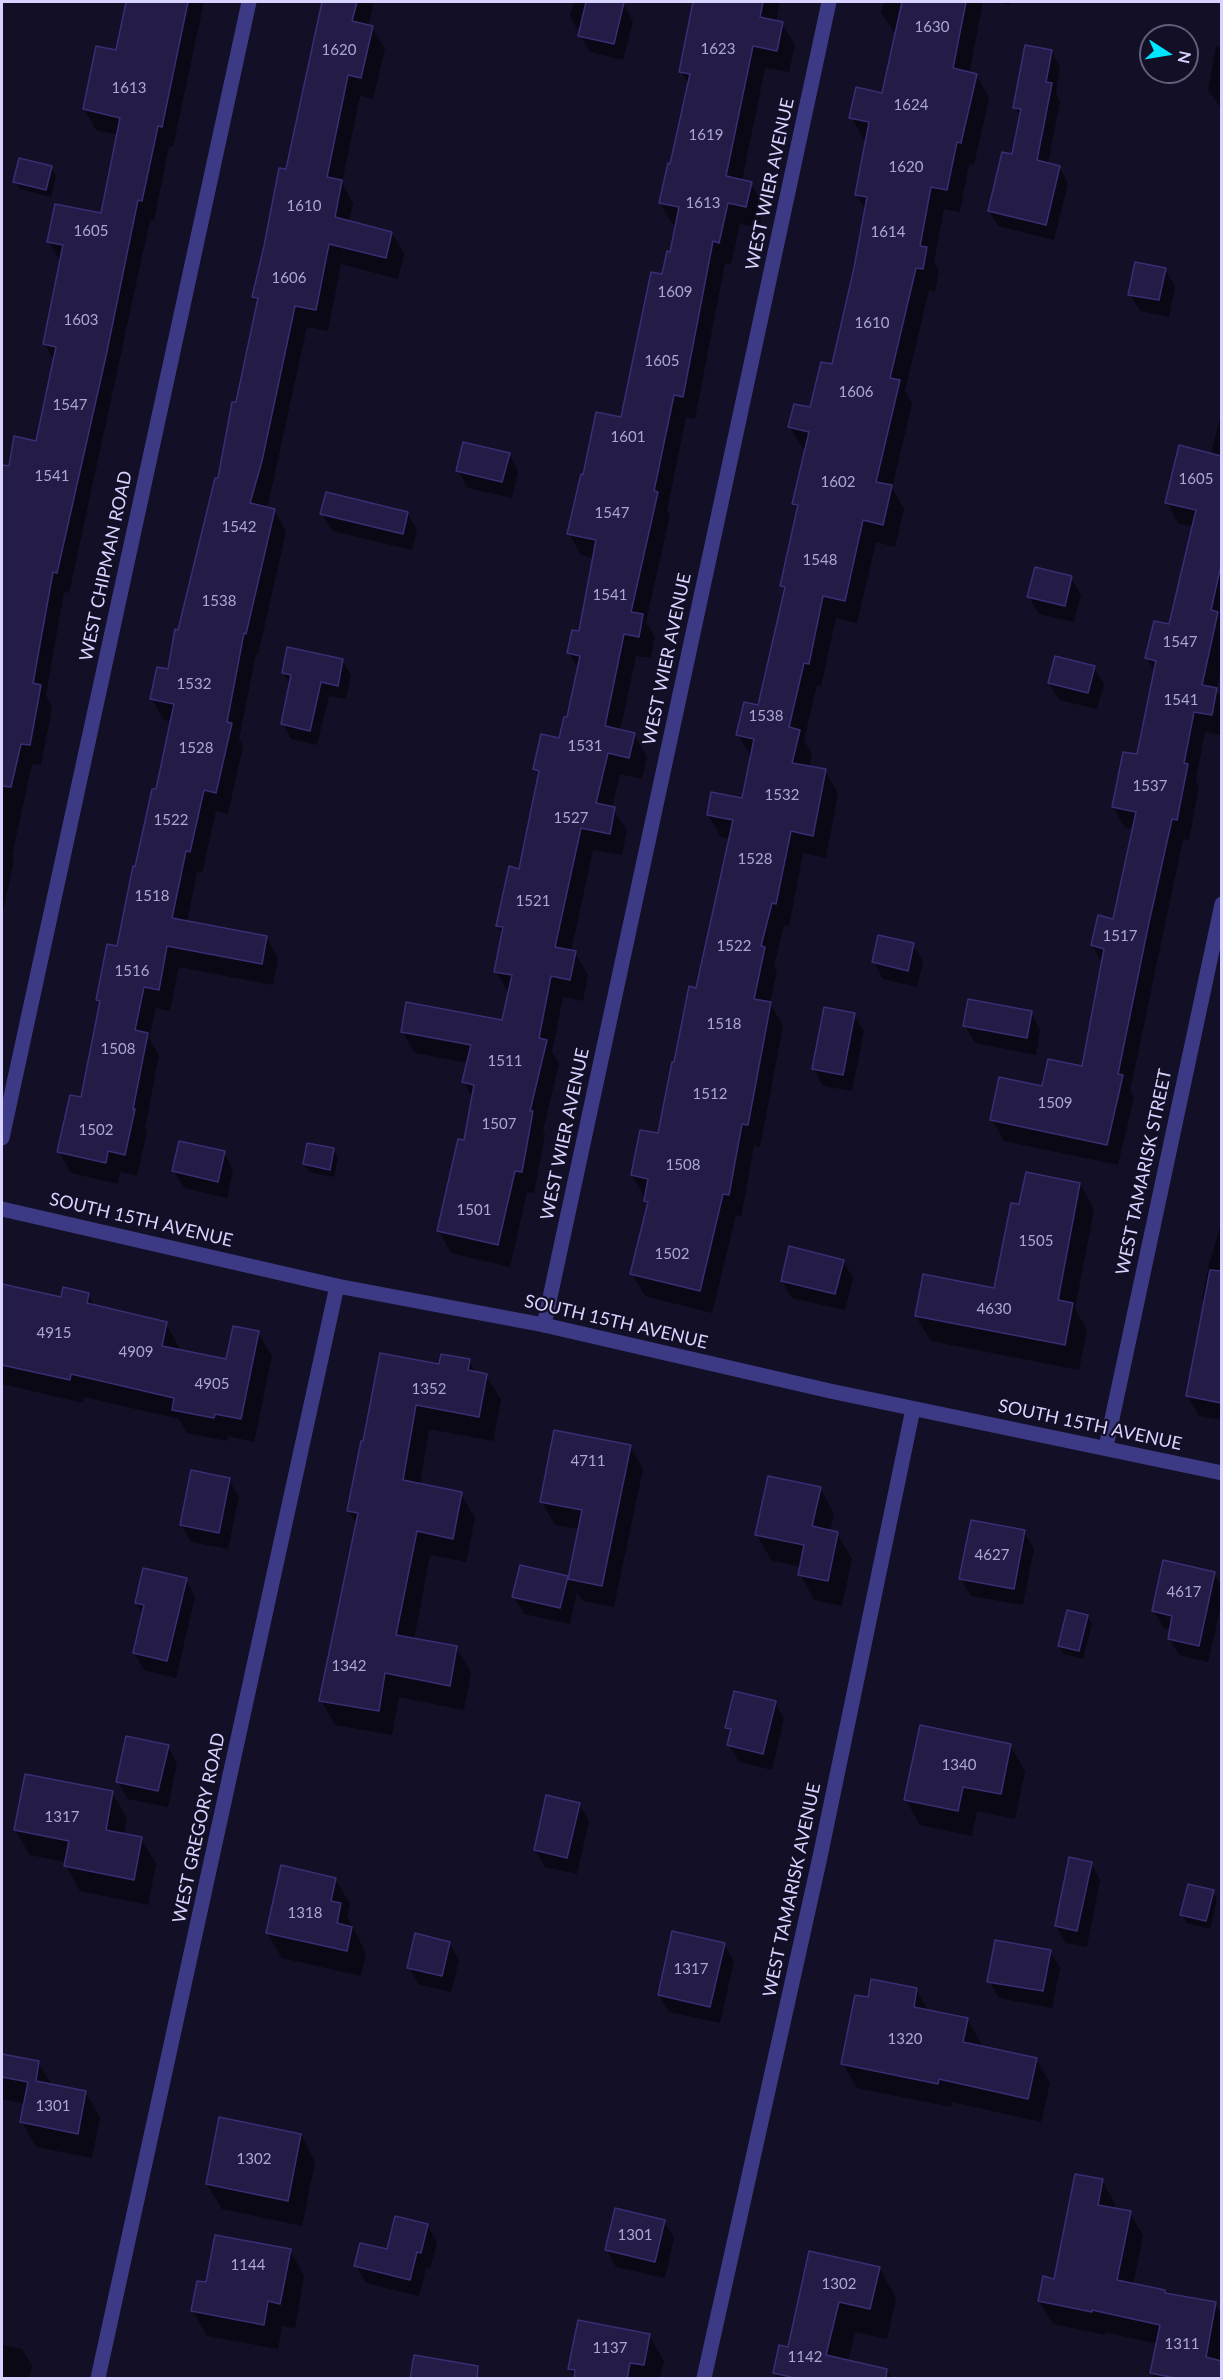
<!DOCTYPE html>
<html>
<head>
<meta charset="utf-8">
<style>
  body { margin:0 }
  #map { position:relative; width:1223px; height:2380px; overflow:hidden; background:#130f26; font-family:Lato,sans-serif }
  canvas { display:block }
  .frame { position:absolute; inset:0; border:3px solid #d9d4ff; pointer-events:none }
  .north { position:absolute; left:1139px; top:24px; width:60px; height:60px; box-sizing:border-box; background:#130f26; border:2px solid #625e7d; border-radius:50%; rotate:102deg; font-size:16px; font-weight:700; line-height:24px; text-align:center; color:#d9d4ff }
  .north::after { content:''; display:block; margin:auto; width:21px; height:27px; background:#00e5ff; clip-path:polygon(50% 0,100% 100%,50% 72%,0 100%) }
</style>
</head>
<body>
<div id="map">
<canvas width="1223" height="2380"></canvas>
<div class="frame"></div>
<div class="north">N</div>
</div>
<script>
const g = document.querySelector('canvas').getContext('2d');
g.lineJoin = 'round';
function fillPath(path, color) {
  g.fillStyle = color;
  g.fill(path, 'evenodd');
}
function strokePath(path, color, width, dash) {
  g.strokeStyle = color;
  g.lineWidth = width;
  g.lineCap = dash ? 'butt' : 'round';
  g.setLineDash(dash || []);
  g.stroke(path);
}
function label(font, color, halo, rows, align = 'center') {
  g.font = font + ' Lato,sans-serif';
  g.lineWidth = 4.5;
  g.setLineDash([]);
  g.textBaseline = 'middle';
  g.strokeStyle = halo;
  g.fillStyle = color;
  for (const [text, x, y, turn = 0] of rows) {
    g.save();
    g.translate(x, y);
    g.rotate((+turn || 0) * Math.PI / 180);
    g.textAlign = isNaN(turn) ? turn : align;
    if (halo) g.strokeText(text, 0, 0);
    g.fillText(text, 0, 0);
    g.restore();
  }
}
fillPath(new Path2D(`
  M 128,2 L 204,2 L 173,147 L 169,146 L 154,221 L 150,220 L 69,593 L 64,592 L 46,695 L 52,707 L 41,765 L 32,764 L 12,856 L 14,860 L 2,917 L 2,597 L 4,598 L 29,526 L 2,519 L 2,466 L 10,468 L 37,442 L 54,361 L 45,344 L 61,263 L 49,242 L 102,215 L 118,135 L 96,130 L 84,109 L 117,52 Z
  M 322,2 L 374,2 L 368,26 L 372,27 L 385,49 L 373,99 L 360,96 L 342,183 L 353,203 L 349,222 L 392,233 L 404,254 L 398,279 L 341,264 L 328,331 L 307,327 L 267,509 L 274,510 L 286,532 L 258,655 L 256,654 L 239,739 L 243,746 L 228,814 L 216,811 L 202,873 L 197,872 L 187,922 L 266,937 L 278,958 L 273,985 L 179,967 L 170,1011 L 156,1008 L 149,1038 L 159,1055 L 145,1128 L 147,1132 L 137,1176 L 120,1172 L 118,1184 L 71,1173 L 59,1152 L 82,1099 L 101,1005 L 98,1000 L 118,947 L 136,868 L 157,791 L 172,722 L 164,720 L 152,699 L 169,671 L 237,404 L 258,304 L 254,297 L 287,171 Z
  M 574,2 L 613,2 L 623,4 L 633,21 L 623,60 L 590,52 L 570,16 Z
  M 721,2 L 780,2 L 776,22 L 782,23 L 795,45 L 789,72 L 765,68 L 742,181 L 751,184 L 764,206 L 759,228 L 740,224 L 731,264 L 725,263 L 695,419 L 686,417 L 667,511 L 670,515 L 646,622 L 655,637 L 651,658 L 636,656 L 620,731 L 634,735 L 647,757 L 642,779 L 620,774 L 612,808 L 627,830 L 622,855 L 593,850 L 571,952 L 575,953 L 588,975 L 583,1001 L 563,997 L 552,1052 L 559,1064 L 543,1131 L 545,1135 L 534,1193 L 527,1192 L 510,1267 L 451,1253 L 439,1231 L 465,1141 L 473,1099 L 464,1082 L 468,1063 L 415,1053 L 402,1031 L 503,1022 L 509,994 L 496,972 L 503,935 L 497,926 L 520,871 L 539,777 L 535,769 L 560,740 L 568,719 L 579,670 L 569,653 L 581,633 L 594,558 L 581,555 L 569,533 L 584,476 L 622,419 L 671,254 L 677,226 L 673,225 L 660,203 L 671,166 L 689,85 L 681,71 L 714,36 Z
  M 884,2 L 983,2 L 969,74 L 976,75 L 989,98 L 974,165 L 969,164 L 960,212 L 944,209 L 934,262 L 939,271 L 935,291 L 929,290 L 905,391 L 912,404 L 892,488 L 904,509 L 895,547 L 876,542 L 857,623 L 836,618 L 821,686 L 817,685 L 804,740 L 812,754 L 809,768 L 825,771 L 838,793 L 826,858 L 803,853 L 789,926 L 784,925 L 774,966 L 777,971 L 770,1003 L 783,1026 L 760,1147 L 754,1146 L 741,1217 L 736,1215 L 712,1313 L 645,1296 L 632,1274 L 649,1206 L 632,1175 L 659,1135 L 676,1064 L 697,990 L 731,839 L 721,837 L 708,815 L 744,800 L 751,757 L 738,734 L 759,706 L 785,592 L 782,586 L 799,512 L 794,504 L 806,450 L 803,449 L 790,427 L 811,409 L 833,366 L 855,268 L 866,211 L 856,194 L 867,141 L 864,140 L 851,117 L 883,95 L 896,35 L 881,12 Z
  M 994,2 L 1011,2 L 1010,5 Z
  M 1216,46 L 1222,47 L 1222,110 L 1208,90 Z
  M 1051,51 L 1060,67 L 1056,93 L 1060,101 L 1048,164 L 1059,167 L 1068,183 L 1054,240 L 998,226 L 989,211 L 1014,156 L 1021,118 L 1015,107 Z
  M 51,168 L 56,176 L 51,197 L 20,189 L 15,181 Z
  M 1165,269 L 1175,286 L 1169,317 L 1140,311 L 1130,294 Z
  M 1222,410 L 1222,667 L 1216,690 L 1222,699 L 1222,735 L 1205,732 L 1196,780 L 1199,786 L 1189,840 L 1183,839 L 1130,1091 L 1134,1097 L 1118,1165 L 1004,1141 L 992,1120 L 1043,1088 L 1083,1068 L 1102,963 L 1092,945 L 1114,921 L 1134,829 L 1125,828 L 1113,807 L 1138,756 L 1155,672 L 1147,658 L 1170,626 L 1194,527 L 1178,523 L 1167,502 L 1211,454 Z
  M 509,454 L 518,471 L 512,498 L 468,488 L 458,471 Z
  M 407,513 L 417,530 L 412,550 L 332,531 L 322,514 Z
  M 1071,578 L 1081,595 L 1074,622 L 1039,614 L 1029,597 Z
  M 342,660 L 351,675 L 346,699 L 329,696 L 317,745 L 291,739 L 283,724 L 291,686 L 283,673 Z
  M 1094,667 L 1104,684 L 1097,709 L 1059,700 L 1049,683 Z
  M 913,945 L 923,962 L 917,987 L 883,979 L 874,962 Z
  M 1031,1013 L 1040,1030 L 1036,1055 L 975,1043 L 965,1026 Z
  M 854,1015 L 864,1031 L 852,1091 L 823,1086 L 814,1069 Z
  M 333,1150 L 338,1158 L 334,1177 L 309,1172 L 304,1164 Z
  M 224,1153 L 233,1170 L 227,1198 L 184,1188 L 174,1171 Z
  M 1080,1184 L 1094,1209 L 1075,1309 L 1087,1330 L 1079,1370 L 931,1341 L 916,1316 L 995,1289 L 1020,1206 Z
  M 1222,1219 L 1222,1420 L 1199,1416 L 1188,1396 L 1205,1304 L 1202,1298 L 1210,1259 L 1211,1259 Z
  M 843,1261 L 853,1278 L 845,1310 L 792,1298 L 782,1281 Z
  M 2,1286 L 62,1299 L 88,1294 L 95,1307 L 166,1324 L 179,1347 L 179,1351 L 227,1361 L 258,1333 L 272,1356 L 254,1442 L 228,1436 L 227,1441 L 187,1433 L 179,1419 L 84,1397 L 83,1403 L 2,1384 Z
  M 469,1361 L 476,1373 L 486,1375 L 501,1400 L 493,1441 L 429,1429 L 420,1485 L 461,1494 L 475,1518 L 466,1562 L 430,1555 L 414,1640 L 456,1648 L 471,1672 L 464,1710 L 399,1697 L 392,1735 L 335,1725 L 321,1700 L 357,1525 L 348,1510 L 440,1366 Z
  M 630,1446 L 643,1469 L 614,1607 L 583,1601 L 577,1592 L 570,1624 L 524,1614 L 514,1597 L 567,1577 L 569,1581 L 579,1529 L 555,1525 L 542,1502 Z
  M 229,1480 L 239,1497 L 228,1549 L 191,1542 L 181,1525 Z
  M 820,1488 L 834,1514 L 830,1532 L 837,1533 L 852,1559 L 842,1606 L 814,1600 L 800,1574 L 801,1567 L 771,1560 L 757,1535 Z
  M 1024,1532 L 1034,1549 L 1023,1605 L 971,1596 L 961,1579 Z
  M 1214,1574 L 1222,1586 L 1222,1601 L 1208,1662 L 1179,1655 L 1169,1638 L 1171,1629 L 1164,1628 L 1154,1611 Z
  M 186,1580 L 195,1597 L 176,1678 L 144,1670 L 134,1653 L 143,1615 L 136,1603 Z
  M 1087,1616 L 1092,1624 L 1083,1659 L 1064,1654 L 1059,1646 Z
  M 775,1702 L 784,1719 L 772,1770 L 739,1762 L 729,1745 L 731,1735 L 727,1727 Z
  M 1010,1745 L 1025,1771 L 1015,1819 L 977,1811 L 972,1836 L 920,1825 L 906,1800 Z
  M 168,1747 L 177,1764 L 168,1807 L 128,1799 L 118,1782 Z
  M 112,1793 L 127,1818 L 124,1835 L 141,1838 L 156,1864 L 148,1905 L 80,1891 L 66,1866 L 66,1862 L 30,1855 L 15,1830 Z
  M 579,1804 L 589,1821 L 577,1874 L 545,1867 L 535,1850 Z
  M 1091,1863 L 1100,1880 L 1087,1947 L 1066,1943 L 1056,1926 Z
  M 335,1879 L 350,1904 L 347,1916 L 366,1953 L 361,1976 L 282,1958 L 267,1933 Z
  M 1213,1892 L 1217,1900 L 1210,1929 L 1187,1923 L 1182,1915 Z
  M 449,1943 L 459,1960 L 451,1992 L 418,1984 L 409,1967 Z
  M 724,1944 L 734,1961 L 720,2023 L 669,2012 L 659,1995 Z
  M 1050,1951 L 1060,1968 L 1052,2008 L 999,1998 L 989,1981 Z
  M 916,1990 L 929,2012 L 967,2019 L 981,2043 L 980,2047 L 1036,2059 L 1050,2083 L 1041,2122 L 952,2102 L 951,2107 L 857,2088 L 843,2064 Z
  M 2,2055 L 38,2063 L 52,2085 L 85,2092 L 100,2117 L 92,2158 L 36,2147 L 22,2122 L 25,2104 L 2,2099 Z
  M 301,2135 L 315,2161 L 302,2226 L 222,2209 L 207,2184 Z
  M 1102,2180 L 1115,2204 L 1114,2210 L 1130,2213 L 1143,2236 L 1133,2285 L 1164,2291 L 1166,2295 L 1215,2304 L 1222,2314 L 1222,2378 L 1155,2378 L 1152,2373 L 1158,2344 L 1105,2332 L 1105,2335 L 1053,2324 L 1039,2301 L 1055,2281 Z
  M 664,2221 L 674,2238 L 665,2278 L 616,2267 L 607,2250 Z
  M 427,2225 L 437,2242 L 430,2269 L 426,2268 L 419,2296 L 366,2283 L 356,2266 L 388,2251 Z
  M 290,2250 L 304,2276 L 295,2328 L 282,2326 L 278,2349 L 207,2336 L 193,2311 L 207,2284 Z
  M 810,2253 L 879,2268 L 896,2298 L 887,2339 L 855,2332 L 848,2362 L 887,2370 L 892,2378 L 778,2378 L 774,2372 L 789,2349 Z
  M 649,2335 L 664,2361 L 660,2378 L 575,2378 L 569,2369 Z
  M 2,2345 L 22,2349 L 32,2366 L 29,2378 L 2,2378 Z`), '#0007');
const building = new Path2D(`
  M 126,2 L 188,2 L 162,127 L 158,126 L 142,201 L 138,200 L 106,356 L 57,573 L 53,572 L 33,683 L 41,685 L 30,745 L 21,744 L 11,787 L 2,786 L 2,465 L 9,466 L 14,436 L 36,441 L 56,347 L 43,344 L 63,245 L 47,242 L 55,204 L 101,213 L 120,118 L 83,109 L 96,46 L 116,50 Z
  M 322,2 L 357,2 L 352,21 L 373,26 L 361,78 L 348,75 L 327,177 L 342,180 L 335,217 L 392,232 L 386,258 L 329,244 L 316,310 L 295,306 L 262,461 L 250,503 L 275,509 L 246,634 L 244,633 L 227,722 L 232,723 L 216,793 L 204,790 L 190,852 L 186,851 L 172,918 L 267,936 L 262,964 L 167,946 L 159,990 L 144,987 L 135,1030 L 148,1033 L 133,1109 L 135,1109 L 125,1155 L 108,1151 L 106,1163 L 57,1152 L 70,1095 L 81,1097 L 100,1001 L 96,1000 L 107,944 L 117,946 L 133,866 L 135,867 L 152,789 L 156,789 L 174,704 L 150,699 L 157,667 L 168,669 L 175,629 L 178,630 L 215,478 L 218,478 L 232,402 L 236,402 L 258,298 L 252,297 L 264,246 L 279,168 L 286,169 Z
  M 586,2 L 624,2 L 614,44 L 578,36 Z
  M 693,2 L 763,2 L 760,17 L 783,22 L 777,51 L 753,46 L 726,176 L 752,182 L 746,207 L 728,203 L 719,243 L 713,241 L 683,397 L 674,395 L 654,491 L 658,492 L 631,612 L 643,614 L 639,637 L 624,634 L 605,726 L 635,733 L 629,758 L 608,753 L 596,803 L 615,807 L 610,834 L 581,828 L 555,947 L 576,951 L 570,980 L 551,976 L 539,1038 L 547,1040 L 530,1111 L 533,1111 L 522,1172 L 515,1171 L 498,1245 L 437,1231 L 458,1139 L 464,1140 L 474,1085 L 462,1082 L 471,1045 L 401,1032 L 406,1002 L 502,1020 L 512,975 L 494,972 L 503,927 L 496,926 L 509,866 L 519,869 L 539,771 L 533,769 L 541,734 L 559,738 L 564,717 L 567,717 L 580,656 L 567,653 L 572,630 L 579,631 L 596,540 L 567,534 L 581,474 L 583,475 L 596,412 L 621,417 L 651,272 L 662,274 L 667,251 L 670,252 L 679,207 L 659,203 L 668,163 L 670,164 L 690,74 L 679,72 Z
  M 902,2 L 966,2 L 953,68 L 977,74 L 961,143 L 957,142 L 947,190 L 931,187 L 920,246 L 927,247 L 923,269 L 916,268 L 890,378 L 900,380 L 876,482 L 892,485 L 883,525 L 863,520 L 845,601 L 823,596 L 809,664 L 804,663 L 789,727 L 800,730 L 792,763 L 826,769 L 813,836 L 791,831 L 776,904 L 772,903 L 761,946 L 765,947 L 754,999 L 771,1002 L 748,1125 L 742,1124 L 729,1195 L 723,1194 L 700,1291 L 630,1274 L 648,1202 L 644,1201 L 648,1179 L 631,1175 L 640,1130 L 658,1133 L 672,1062 L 674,1062 L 689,986 L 696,988 L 733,820 L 707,815 L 711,792 L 742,798 L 754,739 L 736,735 L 744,702 L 758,705 L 765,675 L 785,587 L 780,586 L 798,505 L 792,504 L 809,432 L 788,427 L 794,404 L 810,407 L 821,362 L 832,364 L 854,268 L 867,197 L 855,195 L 869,122 L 849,118 L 856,87 L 882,93 Z
  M 1025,45 L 1052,50 L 1046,82 L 1052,83 L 1037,160 L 1060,166 L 1046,225 L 988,211 L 1002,152 L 1012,154 L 1021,109 L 1013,108 Z
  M 19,158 L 52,166 L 46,190 L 13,182 Z
  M 1135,262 L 1166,268 L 1159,300 L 1128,295 Z
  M 463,442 L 510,453 L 502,482 L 456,471 Z
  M 1179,445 L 1221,456 L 1221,565 L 1211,610 L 1218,612 L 1202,685 L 1217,688 L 1212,715 L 1194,712 L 1184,763 L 1188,764 L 1177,820 L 1172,819 L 1148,927 L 1118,1074 L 1123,1075 L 1107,1145 L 990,1120 L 999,1077 L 1042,1086 L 1048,1059 L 1082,1066 L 1104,949 L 1091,945 L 1098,915 L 1113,919 L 1136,812 L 1112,807 L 1123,752 L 1137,754 L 1156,661 L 1145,658 L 1154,621 L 1169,624 L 1196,510 L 1165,503 Z
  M 326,492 L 408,512 L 403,534 L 320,514 Z
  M 1035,567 L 1072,576 L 1065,606 L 1027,597 Z
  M 287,647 L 343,659 L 338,686 L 321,682 L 310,731 L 281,724 L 291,675 L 282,673 Z
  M 1055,656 L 1095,666 L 1088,693 L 1048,683 Z
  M 878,935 L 914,943 L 908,971 L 872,962 Z
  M 968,999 L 1032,1011 L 1027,1038 L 963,1026 Z
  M 824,1007 L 855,1013 L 843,1075 L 812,1069 Z
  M 179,1141 L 225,1151 L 218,1182 L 172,1171 Z
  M 307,1143 L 334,1148 L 330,1170 L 303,1164 Z
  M 1026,1172 L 1080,1183 L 1058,1300 L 1073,1303 L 1065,1345 L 915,1316 L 923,1274 L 994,1288 L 1011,1203 L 1019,1204 Z
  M 789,1246 L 844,1260 L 835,1294 L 781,1281 Z
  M 1210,1270 L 1221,1271 L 1221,1403 L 1186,1396 Z
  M 2,1284 L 61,1297 L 63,1287 L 89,1293 L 87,1303 L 167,1322 L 162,1346 L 226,1359 L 233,1326 L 259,1331 L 241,1419 L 215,1414 L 214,1418 L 172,1410 L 174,1398 L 71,1374 L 70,1380 L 2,1365 Z
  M 380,1353 L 439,1364 L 441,1354 L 470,1359 L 468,1370 L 487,1374 L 479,1417 L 416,1405 L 403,1480 L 462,1492 L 453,1539 L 417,1531 L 396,1635 L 457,1646 L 450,1686 L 385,1673 L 379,1711 L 319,1701 L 358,1513 L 347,1511 L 361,1441 L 363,1441 Z
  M 554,1430 L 631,1445 L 602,1586 L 568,1579 L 582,1510 L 540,1502 Z
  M 191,1470 L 230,1478 L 219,1533 L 180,1525 Z
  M 768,1476 L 821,1487 L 812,1526 L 838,1532 L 828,1581 L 798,1575 L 804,1545 L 755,1535 Z
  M 971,1520 L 1025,1530 L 1014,1589 L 959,1579 Z
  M 1163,1560 L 1215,1572 L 1199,1646 L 1168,1639 L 1172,1616 L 1152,1611 Z
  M 520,1565 L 568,1576 L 560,1608 L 512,1597 Z
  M 143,1568 L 187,1578 L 167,1661 L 133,1653 L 144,1605 L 135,1603 Z
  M 1067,1610 L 1088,1615 L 1079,1651 L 1058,1646 Z
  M 734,1691 L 776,1701 L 763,1754 L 727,1745 L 731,1729 L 725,1728 Z
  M 920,1725 L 1011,1744 L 1001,1794 L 963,1787 L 958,1811 L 904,1800 Z
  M 126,1736 L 169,1745 L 158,1791 L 116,1782 Z
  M 25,1774 L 113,1791 L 106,1830 L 142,1837 L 134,1880 L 64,1866 L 69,1841 L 14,1830 Z
  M 546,1795 L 580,1803 L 567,1858 L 534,1850 Z
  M 1069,1857 L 1092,1862 L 1077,1931 L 1055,1926 Z
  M 281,1865 L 336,1878 L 331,1901 L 341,1903 L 337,1923 L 352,1927 L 347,1951 L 266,1933 Z
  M 1188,1884 L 1214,1890 L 1206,1921 L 1180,1915 Z
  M 672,1931 L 725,1943 L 710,2007 L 658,1995 Z
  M 415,1933 L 450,1942 L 442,1976 L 407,1968 Z
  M 995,1940 L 1051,1950 L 1043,1991 L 987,1982 Z
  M 871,1979 L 917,1988 L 914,2007 L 968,2018 L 963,2042 L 1037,2058 L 1028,2099 L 939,2079 L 938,2084 L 841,2064 L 855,1995 L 868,1997 Z
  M 2,2054 L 39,2061 L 36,2081 L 86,2091 L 78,2134 L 20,2122 L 28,2082 L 2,2077 Z
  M 219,2117 L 301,2134 L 288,2201 L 206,2184 Z
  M 1075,2174 L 1103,2179 L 1098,2205 L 1131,2211 L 1117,2280 L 1165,2290 L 1165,2293 L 1216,2302 L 1206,2357 L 1221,2361 L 1221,2379 L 1180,2379 L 1150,2373 L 1160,2325 L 1092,2310 L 1092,2312 L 1038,2301 L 1043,2276 L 1054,2279 Z
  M 615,2208 L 665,2220 L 655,2262 L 605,2250 Z
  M 395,2216 L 428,2224 L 421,2253 L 417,2252 L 410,2280 L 354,2266 L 360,2243 L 387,2249 Z
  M 215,2235 L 291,2249 L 280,2304 L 268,2301 L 264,2325 L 191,2311 L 197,2281 L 206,2282 Z
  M 809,2251 L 880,2267 L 870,2309 L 839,2302 L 826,2355 L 887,2369 L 886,2379 L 800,2379 L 773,2373 L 779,2345 L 788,2347 Z
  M 578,2320 L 650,2334 L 644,2365 L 630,2363 L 627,2379 L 574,2379 L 575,2370 L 568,2369 Z
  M 414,2355 L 478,2366 L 477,2379 L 410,2379 Z`);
fillPath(building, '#241b47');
strokePath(building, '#3b2d73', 1.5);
strokePath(new Path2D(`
  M 2,1138 L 249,2
  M 544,1325 L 829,2
  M 1106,1447 L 1222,904
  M 98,2378 L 337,1286
  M 704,2378 L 820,1857 L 913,1409`), '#3d3a85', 15);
strokePath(new Path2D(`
  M 2,1209 L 337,1286 L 544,1325 L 830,1391 L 1222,1473`), '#3d3a85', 15);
label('15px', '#aca6d1', null, [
  ["1630",932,27],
  ["1623",718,49],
  ["1620",339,50],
  ["1613",129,88],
  ["1624",911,105],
  ["1619",706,135],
  ["1620",906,167],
  ["1613",703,203],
  ["1610",304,206],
  ["1605",91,231],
  ["1614",888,232],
  ["1606",289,278],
  ["1609",675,292],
  ["1603",81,320],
  ["1610",872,323],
  ["1605",662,361],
  ["1606",856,392],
  ["1547",70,405],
  ["1601",628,437],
  ["1541",52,476],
  ["1605",1196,479],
  ["1602",838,482],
  ["1547",612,513],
  ["1542",239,527],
  ["1548",820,560],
  ["1541",610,595],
  ["1538",219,601],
  ["1547",1180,642],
  ["1532",194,684],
  ["1541",1181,700],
  ["1538",766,716],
  ["1531",585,746],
  ["1528",196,748],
  ["1537",1150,786],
  ["1532",782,795],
  ["1527",571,818],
  ["1522",171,820],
  ["1528",755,859],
  ["1518",152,896],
  ["1521",533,901],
  ["1517",1120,936],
  ["1522",734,946],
  ["1516",132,971],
  ["1518",724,1024],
  ["1508",118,1049],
  ["1511",505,1061],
  ["1512",710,1094],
  ["1509",1055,1103],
  ["1507",499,1124],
  ["1502",96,1130],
  ["1508",683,1165],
  ["1501",474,1210],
  ["1505",1036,1241],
  ["1502",672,1254],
  ["4630",994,1309],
  ["4915",54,1333],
  ["4909",136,1352],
  ["4905",212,1384],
  ["1352",429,1389],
  ["4711",588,1461],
  ["4627",992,1555],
  ["4617",1184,1592],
  ["1342",349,1666],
  ["1340",959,1765],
  ["1317",62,1817],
  ["1318",305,1913],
  ["1317",691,1969],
  ["1320",905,2039],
  ["1301",53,2106],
  ["1302",254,2159],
  ["1301",635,2235],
  ["1144",248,2265],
  ["1302",839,2284],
  ["1311",1182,2344],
  ["1137",610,2348],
  ["1142",805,2357]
]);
label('18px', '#d9d4ff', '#130f26', [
  ["WEST WIER AVENUE",770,184,-78],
  ["WEST CHIPMAN ROAD",106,566,-78],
  ["WEST WIER AVENUE",667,659,-78],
  ["WEST WIER AVENUE",565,1134,-78],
  ["WEST TAMARISK STREET",1144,1172,-78],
  ["SOUTH 15TH AVENUE",141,1220,13],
  ["SOUTH 15TH AVENUE",616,1322,13],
  ["SOUTH 15TH AVENUE",1090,1425,12],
  ["WEST GREGORY ROAD",199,1828,-78],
  ["WEST TAMARISK AVENUE",792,1890,-78]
]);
</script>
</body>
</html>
